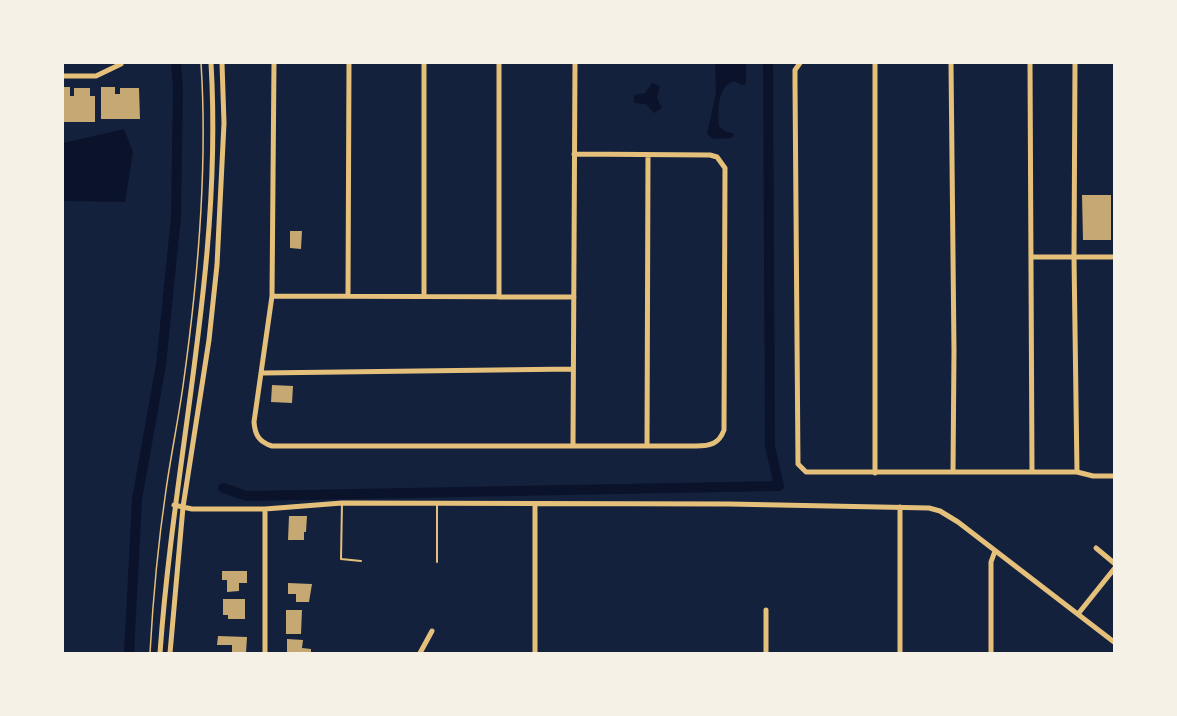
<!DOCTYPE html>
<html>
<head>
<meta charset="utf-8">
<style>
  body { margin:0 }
  #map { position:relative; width:1177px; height:716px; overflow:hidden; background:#14213d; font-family:Barlow,sans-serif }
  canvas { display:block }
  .frame { position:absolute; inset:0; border:64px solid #f6f1e7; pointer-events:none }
</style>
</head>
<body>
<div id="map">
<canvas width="1177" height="716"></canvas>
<div class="frame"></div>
</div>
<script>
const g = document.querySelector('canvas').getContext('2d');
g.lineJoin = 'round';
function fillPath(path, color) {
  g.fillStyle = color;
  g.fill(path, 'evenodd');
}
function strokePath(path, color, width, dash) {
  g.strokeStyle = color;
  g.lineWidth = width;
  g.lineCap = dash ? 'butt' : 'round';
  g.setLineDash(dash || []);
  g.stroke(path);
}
fillPath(new Path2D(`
  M 715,63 L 746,63 L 746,84 L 742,85 L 734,81 C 717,86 718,111 719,126 L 725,131 L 735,134 L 731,138 L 713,139 L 707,134 L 716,92 Z
  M 652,83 L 660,86 L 657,98 L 662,108 L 654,113 L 646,104 L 634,103 L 634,95 L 645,93 Z
  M 124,129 L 133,152 L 125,202 L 63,201 L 63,143 Z`), '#0b132b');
strokePath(new Path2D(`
  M 223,488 L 247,496 L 779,486 L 770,446 L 768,63
  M 129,653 L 137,499 L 161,365 L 176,217 L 178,87 L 176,63`), '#0b132b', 10);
fillPath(new Path2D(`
  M 63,87 L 70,87 L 70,96 L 74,96 L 74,88 L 90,88 L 90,96 L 95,96 L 95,122 L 63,122 Z
  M 101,87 L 115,87 L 115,94 L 120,94 L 120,88 L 139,88 L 140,119 L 101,119 Z
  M 1082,195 L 1111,195 L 1111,240 L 1083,240 Z
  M 290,231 L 302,231 L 301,249 L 290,248 Z
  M 272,385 L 293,386 L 292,403 L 271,402 Z
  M 289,516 L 307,516 L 306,532 L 304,532 L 304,540 L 288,540 Z
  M 222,571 L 247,571 L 247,583 L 239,583 L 239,591 L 227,592 L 227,580 L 222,580 Z
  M 288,583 L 312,584 L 309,602 L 296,602 L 296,594 L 288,594 Z
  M 223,599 L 245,599 L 245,619 L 228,619 L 228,615 L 223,615 Z
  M 286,610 L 302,610 L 301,634 L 286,634 Z
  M 218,636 L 247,637 L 246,653 L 232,653 L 232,645 L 217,645 Z
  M 287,639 L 303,640 L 302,648 L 311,649 L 311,653 L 287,653 Z`), '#c6a872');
strokePath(new Path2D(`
  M 150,653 C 153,598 158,544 166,490 C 171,455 178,421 183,386 C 198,280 208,170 201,63`), '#e5c07b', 1.5);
strokePath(new Path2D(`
  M 342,503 L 341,559 L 361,561
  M 437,562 L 437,504`), '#e5c07b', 2);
strokePath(new Path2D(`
  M 274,63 L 272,296 L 254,422 C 255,435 259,442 272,446 L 696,446 C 710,446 719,444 724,430 L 725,168 L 717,157 L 710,155 L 574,154
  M 499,63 L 499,297
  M 800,63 L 795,70 L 795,83 L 798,464 L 806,472 L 1077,472 L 1093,476 L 1114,476
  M 875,63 L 875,473
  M 951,63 L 954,351 L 953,472
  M 1030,63 L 1032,472
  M 1075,63 L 1074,257 L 1077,472
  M 63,76 L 96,76 L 121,64
  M 1032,257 L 1114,257
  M 272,296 L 574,297
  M 348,296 L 349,63
  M 424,296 L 424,63
  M 262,373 L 573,369
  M 573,446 L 575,63
  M 647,446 L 648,155
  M 174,505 L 192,509 L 265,509 L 342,503 L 729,504 L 929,508 L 940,511 L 958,522 L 1114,642
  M 535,505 L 535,653
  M 900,507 L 900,653
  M 1096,548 L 1114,563
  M 1078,614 L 1114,569
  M 160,653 C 174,455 223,263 211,63
  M 170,653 L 183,507 L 209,340 L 217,265 L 224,123 L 222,63
  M 265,653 L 265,509
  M 420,653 L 432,631
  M 766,653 L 766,610
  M 991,653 L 991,562 L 995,551`), '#e5c07b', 5);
</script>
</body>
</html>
